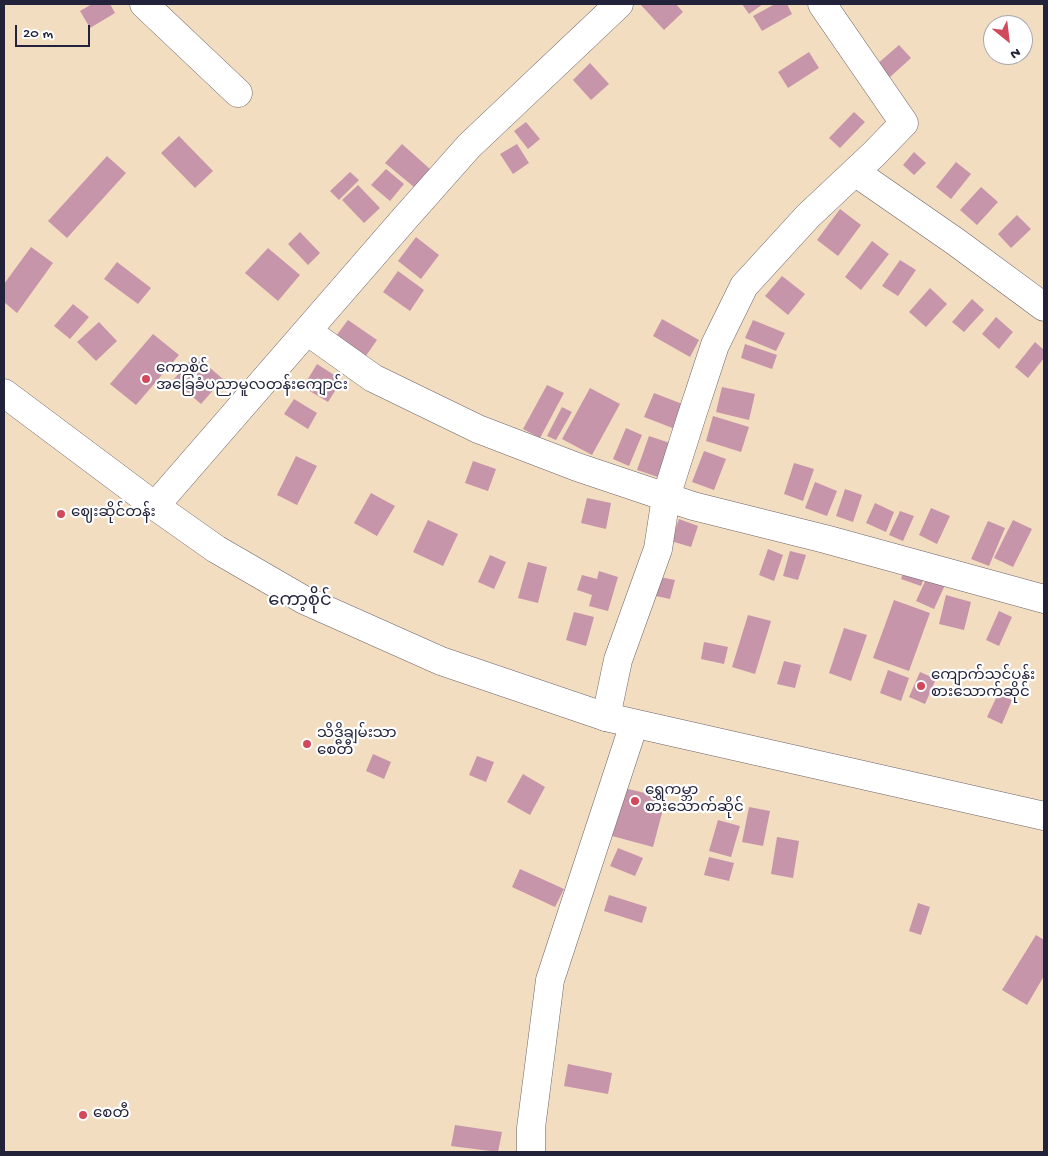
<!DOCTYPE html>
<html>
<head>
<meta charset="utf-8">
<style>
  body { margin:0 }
  #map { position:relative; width:1048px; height:1156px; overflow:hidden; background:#f2ddc0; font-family:"Gochi Hand",sans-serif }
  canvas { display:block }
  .frame { position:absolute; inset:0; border:5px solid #22223b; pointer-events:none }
  .north { position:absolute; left:983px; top:15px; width:50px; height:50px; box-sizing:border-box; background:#fff; border:1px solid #a7a7b1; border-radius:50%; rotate:151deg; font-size:14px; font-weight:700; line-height:20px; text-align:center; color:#22223b }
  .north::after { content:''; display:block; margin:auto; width:18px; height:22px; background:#d1495b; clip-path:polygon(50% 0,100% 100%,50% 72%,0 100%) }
  .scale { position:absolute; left:15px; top:25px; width:75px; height:22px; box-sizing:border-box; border:2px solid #22223b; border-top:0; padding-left:6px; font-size:15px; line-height:18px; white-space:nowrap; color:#22223b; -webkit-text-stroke:4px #fff; paint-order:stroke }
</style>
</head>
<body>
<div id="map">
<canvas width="1048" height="1156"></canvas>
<div class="frame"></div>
<div class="north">N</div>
<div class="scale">20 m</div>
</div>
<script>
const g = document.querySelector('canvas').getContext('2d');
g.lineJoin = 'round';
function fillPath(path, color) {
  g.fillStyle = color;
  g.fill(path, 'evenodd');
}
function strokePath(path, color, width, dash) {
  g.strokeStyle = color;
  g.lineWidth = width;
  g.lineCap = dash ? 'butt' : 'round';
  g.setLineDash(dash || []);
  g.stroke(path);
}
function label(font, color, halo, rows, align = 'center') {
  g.font = font + ' "Gochi Hand","Noto Sans Myanmar",sans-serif';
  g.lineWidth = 4.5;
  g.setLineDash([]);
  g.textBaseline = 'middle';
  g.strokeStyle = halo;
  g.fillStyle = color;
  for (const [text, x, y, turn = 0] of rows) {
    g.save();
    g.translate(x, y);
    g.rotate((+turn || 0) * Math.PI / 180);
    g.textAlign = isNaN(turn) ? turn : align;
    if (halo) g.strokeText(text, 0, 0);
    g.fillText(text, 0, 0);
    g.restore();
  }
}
fillPath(new Path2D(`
  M 92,4 L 110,4 L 115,13 L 90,28 L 80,11 Z
  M 640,4 L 676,4 L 683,12 L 664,30 Z
  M 742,4 L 763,4 L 749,14 Z
  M 775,4 L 787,4 L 792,14 L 762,31 L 753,16 Z
  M 899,45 L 911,58 L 889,78 L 876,65 Z
  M 809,52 L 819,68 L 788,88 L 778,72 Z
  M 590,63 L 609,84 L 591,100 L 573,80 Z
  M 854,112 L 865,122 L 840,148 L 829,138 Z
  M 526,122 L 540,139 L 528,149 L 514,131 Z
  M 179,136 L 213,171 L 195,188 L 161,153 Z
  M 402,144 L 430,169 L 414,187 L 385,163 Z
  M 517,144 L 529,163 L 513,174 L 500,154 Z
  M 914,152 L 926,163 L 914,175 L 903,165 Z
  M 107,156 L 126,173 L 67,238 L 48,221 Z
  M 956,162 L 971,174 L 951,199 L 936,187 Z
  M 386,169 L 404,184 L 390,201 L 371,185 Z
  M 350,172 L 359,180 L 339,200 L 330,191 Z
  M 358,185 L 380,208 L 364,223 L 342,200 Z
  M 981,187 L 998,202 L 977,225 L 960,210 Z
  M 840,209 L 861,225 L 838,256 L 817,240 Z
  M 1017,215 L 1031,229 L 1011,248 L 998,234 Z
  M 300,232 L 320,253 L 308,265 L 288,244 Z
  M 416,237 L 439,255 L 421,279 L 398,261 Z
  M 872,241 L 889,254 L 861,290 L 845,277 Z
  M 31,247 L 53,263 L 17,313 L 4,302 L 4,284 Z
  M 268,248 L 300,275 L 278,301 L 245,273 Z
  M 900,260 L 916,270 L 898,296 L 882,286 Z
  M 117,262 L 151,288 L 138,304 L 104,279 Z
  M 398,271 L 424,290 L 410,311 L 383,292 Z
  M 782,276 L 805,294 L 788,315 L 765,296 Z
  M 930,288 L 947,304 L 926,327 L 909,312 Z
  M 972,299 L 984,310 L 964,332 L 952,322 Z
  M 73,304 L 89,317 L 70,339 L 54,326 Z
  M 996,317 L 1013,332 L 999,349 L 982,334 Z
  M 662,319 L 699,340 L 690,357 L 653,336 Z
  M 348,320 L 377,340 L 363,360 L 333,340 Z
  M 753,320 L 785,333 L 776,351 L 745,338 Z
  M 99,322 L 117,341 L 96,361 L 77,342 Z
  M 153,334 L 179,355 L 136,405 L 110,384 Z
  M 1035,342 L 1044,350 L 1044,358 L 1028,378 L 1015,367 Z
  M 745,344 L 777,355 L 772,369 L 741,358 Z
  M 195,355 L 223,379 L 201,404 L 173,380 Z
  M 317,364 L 342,380 L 328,402 L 303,387 Z
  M 547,385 L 564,393 L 540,438 L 523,429 Z
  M 722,387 L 755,394 L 749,420 L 716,412 Z
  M 590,388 L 620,404 L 592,455 L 562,439 Z
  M 654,393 L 685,405 L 675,429 L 644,417 Z
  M 294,399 L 317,413 L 308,429 L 284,414 Z
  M 562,407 L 572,412 L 556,440 L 547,436 Z
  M 713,416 L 749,427 L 741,452 L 706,441 Z
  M 626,428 L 642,435 L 629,466 L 613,459 Z
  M 649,436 L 670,443 L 658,477 L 637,470 Z
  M 704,451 L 726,459 L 714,490 L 692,482 Z
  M 296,456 L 317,466 L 297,505 L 277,495 Z
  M 473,461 L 496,469 L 488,491 L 465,483 Z
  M 794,463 L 814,469 L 803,501 L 784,494 Z
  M 815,482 L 837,491 L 827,516 L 805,508 Z
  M 845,489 L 862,495 L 853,522 L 836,516 Z
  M 371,493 L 395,506 L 377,536 L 354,523 Z
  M 587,498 L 611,503 L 606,529 L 581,523 Z
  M 875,503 L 894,512 L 886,532 L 866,523 Z
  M 931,508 L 950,516 L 937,544 L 919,535 Z
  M 900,511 L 914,516 L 903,541 L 889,535 Z
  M 679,519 L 698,526 L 691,547 L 671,541 Z
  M 428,520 L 458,534 L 443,566 L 413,552 Z
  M 1013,520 L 1032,529 L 1013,567 L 994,558 Z
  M 988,521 L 1005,528 L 989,566 L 971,559 Z
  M 768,549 L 783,555 L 774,581 L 759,575 Z
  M 790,551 L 806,555 L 798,580 L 783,576 Z
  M 490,555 L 506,562 L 494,589 L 478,582 Z
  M 528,562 L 547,567 L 538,603 L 518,598 Z
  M 905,568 L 925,575 L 921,586 L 901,579 Z
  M 599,571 L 618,577 L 608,611 L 589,606 L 592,595 L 577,590 L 582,575 L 597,579 Z
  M 655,576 L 675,580 L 670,599 L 651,595 Z
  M 927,577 L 945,585 L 934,609 L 916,601 Z
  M 946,595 L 971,602 L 964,630 L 939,624 Z
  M 894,600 L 930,613 L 909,671 L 873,658 Z
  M 999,611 L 1012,617 L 999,646 L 986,640 Z
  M 574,612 L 594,617 L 586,646 L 566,640 Z
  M 748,615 L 771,621 L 755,674 L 732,667 Z
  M 844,628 L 867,635 L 851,681 L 829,673 Z
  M 704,642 L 728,647 L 724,664 L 701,659 Z
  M 784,661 L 801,665 L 795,688 L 777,684 Z
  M 888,670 L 909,678 L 901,701 L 880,693 Z
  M 920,672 L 936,679 L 925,704 L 909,697 Z
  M 998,694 L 1012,700 L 1002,724 L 987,717 Z
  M 373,754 L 391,762 L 384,779 L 366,771 Z
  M 477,756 L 494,762 L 486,782 L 469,775 Z
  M 523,774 L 545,787 L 530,815 L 507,802 Z
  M 624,788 L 666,798 L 653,847 L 612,836 Z
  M 749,807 L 770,811 L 763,846 L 742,842 Z
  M 718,820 L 740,826 L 731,857 L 709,851 Z
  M 777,837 L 799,841 L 793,878 L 771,874 Z
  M 618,848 L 643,858 L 635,876 L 610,866 Z
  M 709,857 L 734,863 L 729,881 L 704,875 Z
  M 520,869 L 564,889 L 555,907 L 512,887 Z
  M 609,895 L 647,907 L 642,923 L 604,911 Z
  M 918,903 L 930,907 L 921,935 L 909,931 Z
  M 1036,935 L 1044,940 L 1044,976 L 1027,1005 L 1002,990 Z
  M 568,1064 L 612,1073 L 608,1094 L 564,1086 Z
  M 455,1125 L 502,1132 L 498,1152 L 451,1146 Z`), '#c795a9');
const minor = new Path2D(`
  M 144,4 L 238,93
  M 855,172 L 956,242 L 1044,307
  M 307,331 L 373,378 L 478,429 L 577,467 L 693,506 L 825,539 L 1044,599
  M 155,506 L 406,217 L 469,146 L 619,4
  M 606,717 L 618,660 L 658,549 L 666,497 L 691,418 L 715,345 L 744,286 L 808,216 L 874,154 L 904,123 L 822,4
  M 531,1152 L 531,1128 L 550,980 L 634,724`);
const highway = new Path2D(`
  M 4,393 L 155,506 L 216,549 L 304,600 L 441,661 L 606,717 L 1044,816`);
strokePath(minor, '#6b636a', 29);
strokePath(highway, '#6b636a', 29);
strokePath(minor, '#fff', 28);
strokePath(highway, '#fff', 28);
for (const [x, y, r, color] of [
  [146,379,5,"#d1495b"],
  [61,514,5,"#d1495b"],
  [921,686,5,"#d1495b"],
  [307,744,5,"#d1495b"],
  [635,801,5,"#d1495b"],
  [83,1115,5,"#d1495b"]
]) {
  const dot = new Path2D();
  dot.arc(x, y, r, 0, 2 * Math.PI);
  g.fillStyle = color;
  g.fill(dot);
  strokePath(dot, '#fff', 2);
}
label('15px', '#22223b', '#fff', [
  ["ကော့စိုင်",156,370],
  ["အခြေခံပညာမူလတန်းကျောင်း",156,387],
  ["ဈေးဆိုင်တန်း",71,514],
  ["ကျောက်သင်ပုန်း",931,677],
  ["စားသောက်ဆိုင်",931,694],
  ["သိဒ္ဓိချမ်းသာ",317,735],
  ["စေတီ",317,752],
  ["ရွှေကမ္ဘာ",645,792],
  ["စားသောက်ဆိုင်",645,809],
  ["စေတီ",93,1115]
], 'left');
label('18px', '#22223b', '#fff', [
  ["ကော့စိုင်",300,602]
]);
</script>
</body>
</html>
